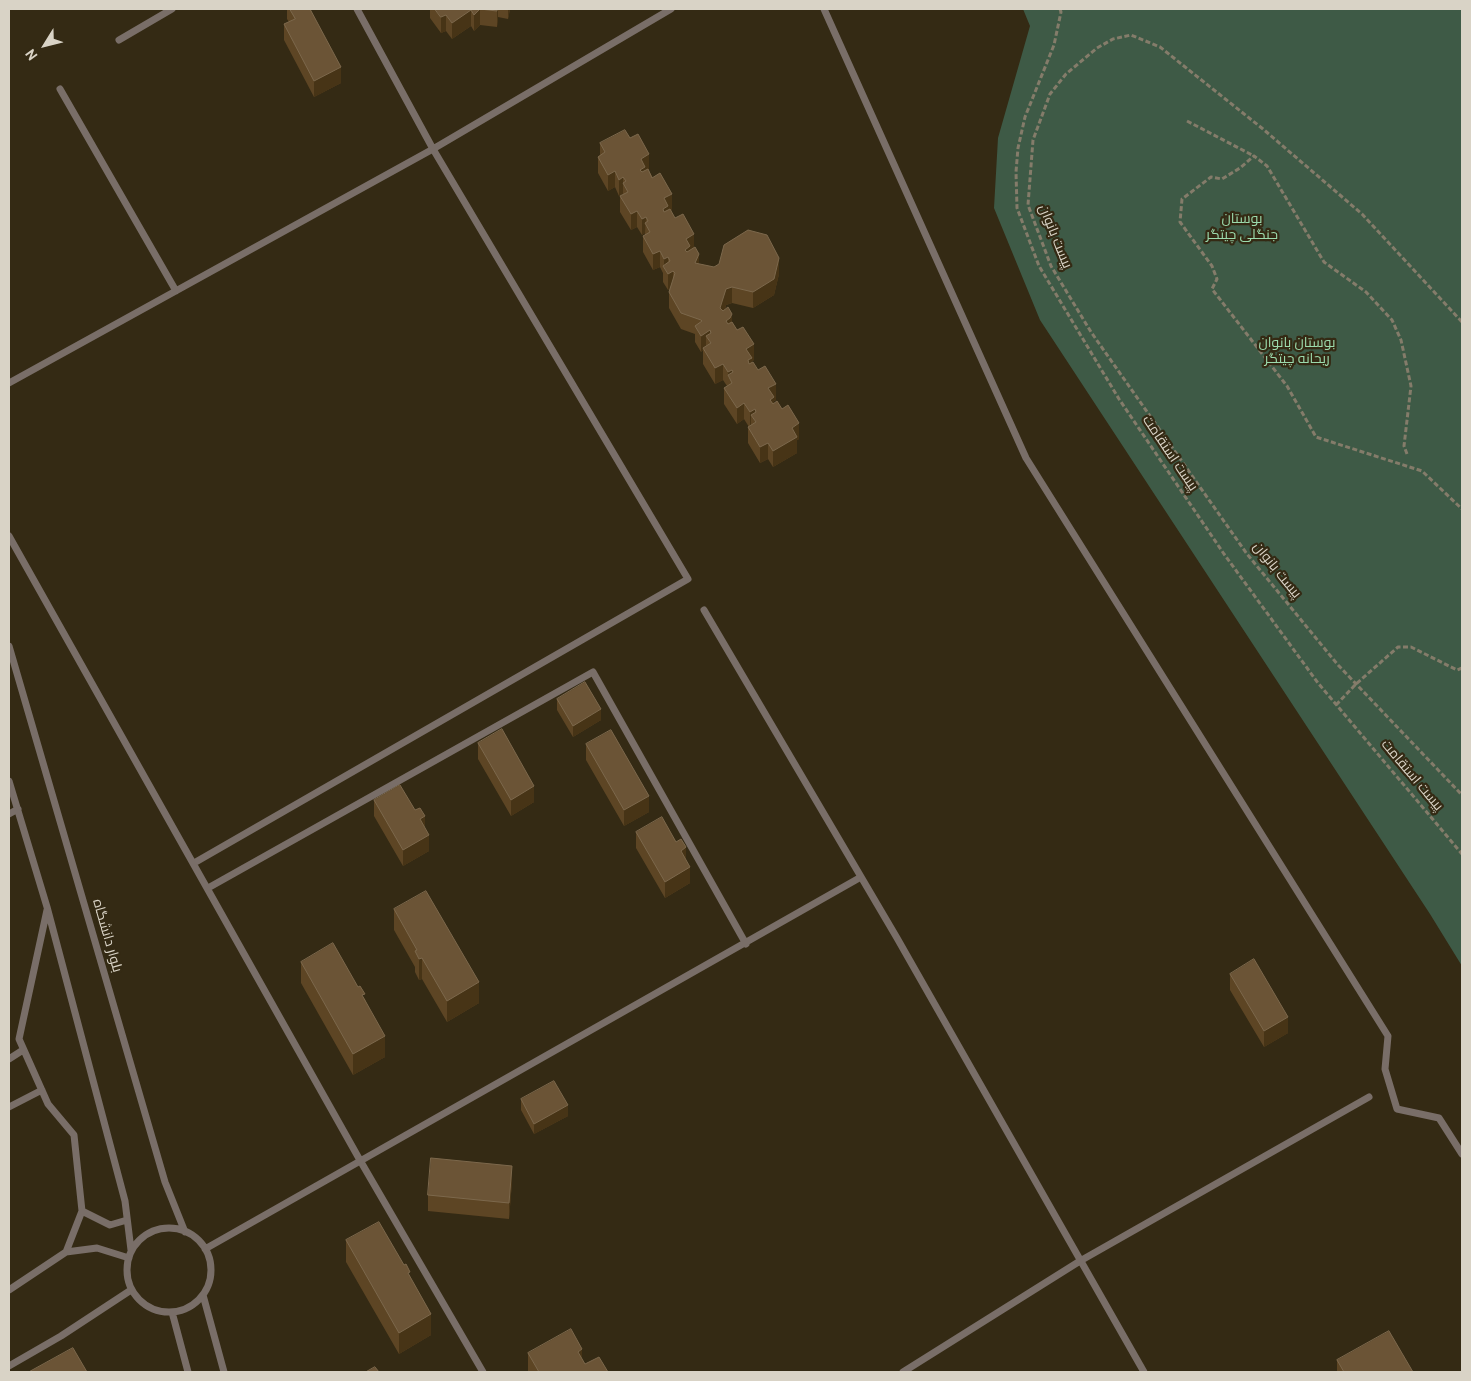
<!DOCTYPE html>
<html>
<head>
<meta charset="utf-8">
<style>
  body { margin:0 }
  #map { position:relative; width:1471px; height:1381px; overflow:hidden; background:#342a14; font-family:Overpass,sans-serif }
  canvas { display:block }
  .frame { position:absolute; inset:0; border:10px solid #d9d3c6; pointer-events:none }
  .north { position:absolute; left:20px; top:20px; width:50px; height:50px; -webkit-text-stroke:4px #342a14; paint-order:stroke; rotate:234deg; font-size:14px; font-weight:700; line-height:20px; text-align:center; color:#d9d3c6 }
  .north::after { content:''; display:block; margin:auto; width:18px; height:22px; background:#d9d3c6; clip-path:polygon(50% 0,100% 100%,50% 72%,0 100%) }
</style>
</head>
<body>
<div id="map">
<canvas width="1471" height="1381"></canvas>
<div class="frame"></div>
<div class="north">N</div>
</div>
<script>
const g = document.querySelector('canvas').getContext('2d');
g.lineJoin = 'round';
function fillPath(path, color) {
  g.fillStyle = color;
  g.fill(path, 'evenodd');
}
function strokePath(path, color, width, dash) {
  g.strokeStyle = color;
  g.lineWidth = width;
  g.lineCap = dash ? 'butt' : 'round';
  g.setLineDash(dash || []);
  g.stroke(path);
}
function label(font, color, halo, rows, align = 'center') {
  g.font = font + ' Overpass,Cairo,sans-serif';
  g.lineWidth = 4.5;
  g.setLineDash([]);
  g.textBaseline = 'middle';
  g.strokeStyle = halo;
  g.fillStyle = color;
  for (const [text, x, y, turn = 0] of rows) {
    g.save();
    g.translate(x, y);
    g.rotate((+turn || 0) * Math.PI / 180);
    g.textAlign = isNaN(turn) ? turn : align;
    if (halo) g.strokeText(text, 0, 0);
    g.fillText(text, 0, 0);
    g.restore();
  }
}
fillPath(new Path2D(`
  M 1023,9 L 1462,9 L 1462,966 L 1430,914 L 1040,320 L 994,208 L 998,138 L 1030,26 Z`), '#3e5a46');
strokePath(new Path2D(`
  M 1060,9 L 1061,12 L 1054,45 L 1025,117 L 1018,148 L 1016,172 L 1017,208 L 1039,266 L 1119,399 L 1224,554 L 1318,683 L 1462,854
  M 1187,121 L 1254,156
  M 1462,322 L 1362,214 L 1263,129 L 1160,47 L 1131,35 L 1113,39 L 1097,48 L 1066,74 L 1050,94 L 1033,140 L 1028,205 L 1051,266 L 1091,332 L 1247,554 L 1338,665 L 1462,795
  M 1407,454 L 1404,446 L 1411,386 L 1401,340 L 1392,320 L 1366,292 L 1324,262 L 1267,166 L 1254,156 L 1240,168 L 1222,179 L 1211,177 L 1182,199 L 1180,222 L 1212,266 L 1217,279 L 1212,289 L 1287,386 L 1316,437 L 1422,471 L 1462,509
  M 1336,705 L 1356,684 L 1398,647 L 1411,647 L 1457,670 L 1462,668`), '#847c6a', 3, [5, 2.5]);
strokePath(new Path2D(`
  M 824,9 L 1026,458 L 1388,1036 L 1385,1069 L 1397,1109 L 1439,1118 L 1462,1154
  M 119,40 L 172,9
  M 60,89 L 176,291
  M 9,383 L 433,149 L 671,9
  M 9,536 L 361,1162 L 483,1372
  M 704,610 L 897,938 L 1144,1372
  M 9,646 L 165,1182 L 185,1232
  M 9,781 L 47,907 L 125,1201 L 131,1250
  M 9,814 L 18,809
  M 194,863 L 688,579 L 433,149 L 357,9
  M 208,888 L 593,672 L 746,944
  M 9,1059 L 23,1050
  M 9,1107 L 42,1090
  M 82,1211 L 110,1225 L 127,1220
  M127 1270a42 42 0 1 1 84 0a42 42 0 1 1-84 0Z
  M 205,1249 L 861,877
  M 66,1252 L 97,1248 L 129,1258
  M 9,1290 L 66,1252 L 82,1211 L 74,1135 L 48,1104 L 19,1039 L 47,910
  M 203,1295 L 224,1372
  M 172,1312 L 188,1372
  M 9,1366 L 61,1336 L 131,1290
  M 903,1372 L 1080,1261 L 1369,1097`), '#796e68', 7);
fillPath(new Path2D(`
  M 287,9 L 310,9 L 341,83 L 314,97 L 284,40 L 284,24 L 289,22 L 287,19 Z
  M 430,9 L 510,9 L 508,19 L 498,17 L 497,27 L 480,25 L 474,31 L 471,26 L 452,39 L 446,31 L 441,33 L 430,18 Z
  M 600,143 L 649,170 L 649,171 L 672,210 L 670,211 L 675,218 L 694,247 L 699,264 L 714,267 L 779,274 L 774,295 L 753,308 L 732,303 L 726,305 L 725,310 L 754,360 L 752,361 L 752,363 L 776,400 L 774,401 L 774,403 L 799,439 L 797,440 L 797,453 L 773,467 L 768,459 L 760,463 L 748,443 L 748,427 L 749,427 L 744,419 L 737,424 L 724,404 L 724,388 L 727,386 L 723,380 L 715,384 L 703,364 L 703,350 L 701,352 L 695,342 L 695,334 L 681,329 L 669,308 L 669,292 L 670,288 L 668,290 L 663,282 L 663,273 L 660,267 L 653,270 L 643,252 L 643,236 L 645,235 L 645,233 L 642,235 L 637,227 L 631,230 L 620,212 L 620,196 L 623,195 L 623,194 L 619,196 L 615,187 L 608,191 L 598,173 L 598,157 L 600,155 Z
  M 557,699 L 601,720 L 573,737 L 557,710 Z
  M 478,743 L 534,802 L 511,816 L 478,759 Z
  M 586,744 L 649,812 L 624,826 L 586,760 Z
  M 374,800 L 429,851 L 403,866 L 374,816 Z
  M 636,832 L 686,859 L 690,883 L 665,898 L 636,848 Z
  M 394,909 L 479,1003 L 447,1022 L 422,979 L 419,980 L 415,972 L 415,967 L 394,930 Z
  M 301,962 L 365,999 L 385,1057 L 353,1075 L 301,983 Z
  M 1230,974 L 1288,1033 L 1264,1047 L 1230,990 Z
  M 521,1099 L 568,1116 L 534,1134 L 521,1110 Z
  M 512,1182 L 509,1219 L 428,1211 L 428,1195 Z
  M 346,1240 L 431,1335 L 399,1354 L 346,1262 Z
  M 528,1353 L 582,1360 L 585,1364 L 608,1372 L 528,1372 Z
  M 1337,1360 L 1413,1372 L 1337,1372 Z`), '#5d4524');
fillPath(new Path2D(`
  M 480,9 L 480,25 L 474,31 L 474,15 Z
  M 497,9 L 498,9 L 498,17 L 497,27 Z
  M 508,9 L 510,9 L 508,19 Z
  M 471,10 L 471,26 L 452,39 L 452,23 Z
  M 446,15 L 446,31 L 441,33 L 441,17 Z
  M 341,67 L 341,83 L 314,97 L 314,81 Z
  M 649,154 L 649,170 L 645,173 L 640,186 L 641,159 Z
  M 615,171 L 615,187 L 608,191 L 608,175 Z
  M 623,177 L 623,194 L 619,196 L 619,180 Z
  M 672,194 L 672,210 L 668,212 L 668,222 L 663,209 L 664,198 Z
  M 637,211 L 637,227 L 631,230 L 631,214 Z
  M 646,217 L 645,233 L 642,235 L 642,219 Z
  M 694,234 L 694,250 L 690,262 L 685,250 L 686,239 Z
  M 660,251 L 660,267 L 653,270 L 653,254 Z
  M 699,254 L 699,270 L 695,263 Z
  M 668,257 L 668,273 L 664,268 L 664,259 Z
  M 779,258 L 779,274 L 774,295 L 753,308 L 753,292 Z
  M 673,271 L 673,287 L 668,290 L 668,274 Z
  M 732,287 L 732,303 L 726,305 L 720,324 L 720,308 L 726,289 Z
  M 732,314 L 732,330 L 726,321 Z
  M 710,330 L 710,342 L 706,336 L 706,349 L 703,348 L 703,350 L 701,352 L 701,336 Z
  M 754,344 L 754,360 L 752,361 L 752,374 L 748,376 L 746,349 Z
  M 723,364 L 723,380 L 715,384 L 715,368 Z
  M 732,370 L 732,382 L 728,376 L 728,372 Z
  M 776,384 L 776,400 L 774,401 L 774,413 L 768,388 Z
  M 744,403 L 744,419 L 737,424 L 737,408 Z
  M 755,409 L 755,421 L 751,415 L 751,427 L 750,428 L 750,412 Z
  M 799,423 L 799,439 L 797,440 L 797,453 L 773,467 L 773,451 L 792,428 Z
  M 768,443 L 768,459 L 760,463 L 760,447 Z
  M 601,709 L 601,720 L 573,737 L 573,726 Z
  M 534,786 L 534,802 L 511,816 L 511,800 Z
  M 649,796 L 649,812 L 624,826 L 624,810 Z
  M 425,816 L 425,832 L 420,819 Z
  M 429,835 L 429,851 L 403,866 L 403,850 Z
  M 686,847 L 686,863 L 681,851 Z
  M 690,867 L 690,883 L 665,898 L 665,882 Z
  M 422,958 L 422,979 L 419,980 L 419,959 Z
  M 479,982 L 479,1003 L 447,1022 L 447,1001 Z
  M 1288,1017 L 1288,1033 L 1264,1047 L 1264,1031 Z
  M 385,1036 L 385,1057 L 353,1075 L 353,1054 Z
  M 568,1105 L 568,1116 L 534,1134 L 534,1124 Z
  M 512,1166 L 512,1182 L 509,1219 L 509,1203 Z
  M 431,1314 L 431,1335 L 399,1354 L 399,1333 Z
  M 582,1349 L 582,1371 L 578,1352 Z`), '#473416');
const building = new Path2D(`
  M 290,9 L 310,9 L 341,67 L 314,81 L 284,24 L 295,19 Z
  M 435,9 L 497,9 L 497,11 L 480,9 L 474,15 L 471,10 L 452,23 L 446,15 L 441,17 Z
  M 625,130 L 630,138 L 638,134 L 649,154 L 641,159 L 645,167 L 640,170 L 642,172 L 648,169 L 652,178 L 660,173 L 672,194 L 664,198 L 668,206 L 663,209 L 664,212 L 670,209 L 675,218 L 683,214 L 694,234 L 686,239 L 690,246 L 685,250 L 687,252 L 695,247 L 699,254 L 695,263 L 714,267 L 719,264 L 724,245 L 748,230 L 767,235 L 779,258 L 774,279 L 753,292 L 732,287 L 726,289 L 720,308 L 723,311 L 728,307 L 732,314 L 730,318 L 726,321 L 728,324 L 732,322 L 737,330 L 743,327 L 754,344 L 746,349 L 752,358 L 748,360 L 749,364 L 753,362 L 758,370 L 765,366 L 776,384 L 768,388 L 774,397 L 770,400 L 773,404 L 777,401 L 782,409 L 788,405 L 799,423 L 792,428 L 797,437 L 773,451 L 768,443 L 760,447 L 748,427 L 756,422 L 751,415 L 756,412 L 755,409 L 750,412 L 744,403 L 737,408 L 724,388 L 732,383 L 728,375 L 733,372 L 732,370 L 728,372 L 723,364 L 715,368 L 703,348 L 711,343 L 706,336 L 711,333 L 710,330 L 701,336 L 695,326 L 702,321 L 701,320 L 681,313 L 669,292 L 675,273 L 673,271 L 668,274 L 663,266 L 670,261 L 668,257 L 664,259 L 660,251 L 653,254 L 643,236 L 650,232 L 645,223 L 648,221 L 646,217 L 642,219 L 637,211 L 631,214 L 620,196 L 628,192 L 623,183 L 626,181 L 623,177 L 619,180 L 615,171 L 608,175 L 598,157 L 605,152 L 600,143 Z
  M 585,682 L 601,709 L 573,726 L 557,699 Z
  M 502,729 L 534,786 L 511,800 L 478,743 Z
  M 611,730 L 649,796 L 624,810 L 586,744 Z
  M 400,785 L 415,810 L 420,808 L 425,816 L 420,819 L 429,835 L 403,850 L 374,800 Z
  M 662,817 L 676,842 L 681,839 L 686,847 L 681,851 L 690,867 L 665,882 L 636,832 Z
  M 426,891 L 479,982 L 447,1001 L 422,958 L 419,959 L 415,951 L 417,950 L 394,909 Z
  M 333,943 L 358,987 L 360,986 L 365,994 L 362,995 L 385,1036 L 353,1054 L 301,962 Z
  M 1254,959 L 1288,1017 L 1264,1031 L 1230,974 Z
  M 554,1081 L 568,1105 L 534,1124 L 521,1099 Z
  M 431,1158 L 512,1166 L 509,1203 L 428,1195 Z
  M 379,1222 L 404,1265 L 406,1264 L 410,1272 L 408,1273 L 431,1314 L 399,1333 L 346,1240 Z
  M 571,1329 L 582,1349 L 578,1352 L 585,1364 L 599,1357 L 608,1372 L 539,1372 L 528,1353 Z
  M 1389,1331 L 1413,1372 L 1344,1372 L 1337,1360 Z
  M 73,1348 L 87,1372 L 29,1372 Z
  M 375,1367 L 379,1372 L 366,1372 Z`);
fillPath(building, '#6b5436');
strokePath(building, '#7c684c', 1);
label('14px', '#9cdbad', '#342a14', [
  ["بوستان",1242,220],
  ["جنگلی چیتگر",1242,236],
  ["بوستان بانوان",1297,344],
  ["ریحانه چیتگر",1297,360]
]);
label('14px', '#d9d3c6', '#342a14', [
  ["پیست بانوان",1054,237,68],
  ["پیست استقامت",1169,454,56],
  ["پیست بانوان",1276,571,51],
  ["پیست استقامت",1411,776,50],
  ["بلوار دانشگاه",106,936,74]
]);
</script>
</body>
</html>
